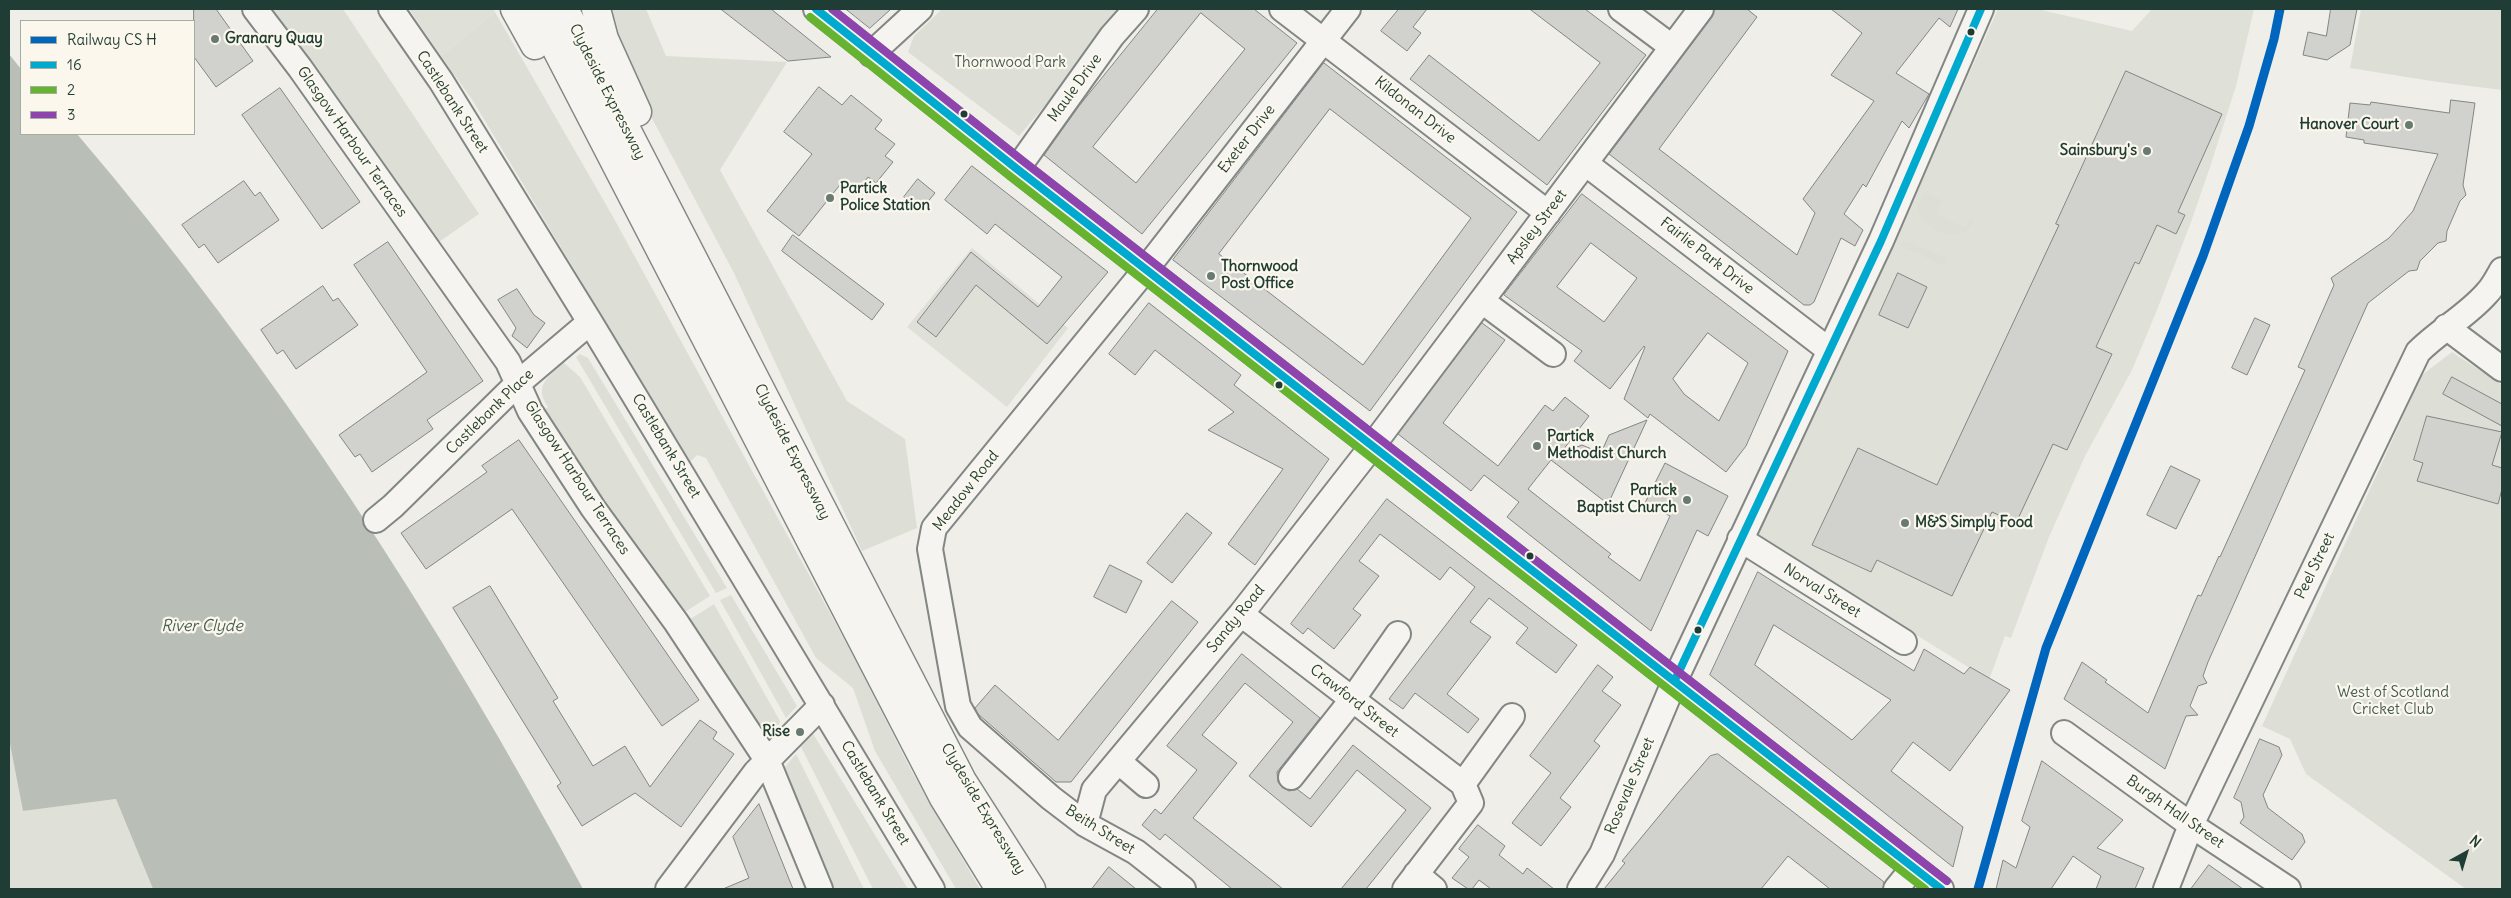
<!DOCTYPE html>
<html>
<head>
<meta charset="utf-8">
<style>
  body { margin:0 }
  #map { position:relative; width:2511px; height:898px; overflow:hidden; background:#efeee8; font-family:Delius,sans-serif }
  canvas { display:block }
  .frame { position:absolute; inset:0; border:10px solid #1f3d34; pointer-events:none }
  .legend { position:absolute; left:20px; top:20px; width:175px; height:115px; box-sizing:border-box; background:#fbf7ec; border:1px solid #a3ada2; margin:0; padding:6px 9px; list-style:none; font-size:15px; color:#1f3d34 }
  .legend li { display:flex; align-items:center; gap:10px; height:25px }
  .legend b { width:25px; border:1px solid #a3ada2 }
  .north { position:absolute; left:2441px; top:828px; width:50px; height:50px; -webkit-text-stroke:4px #fbf7ec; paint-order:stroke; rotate:39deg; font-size:14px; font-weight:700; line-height:20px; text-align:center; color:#1f3d34 }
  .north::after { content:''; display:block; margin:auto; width:18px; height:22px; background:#1f3d34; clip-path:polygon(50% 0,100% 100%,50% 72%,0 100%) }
</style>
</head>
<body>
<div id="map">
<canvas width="2511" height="898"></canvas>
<div class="frame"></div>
<ul class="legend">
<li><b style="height:6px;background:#0065bd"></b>Railway CS H</li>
<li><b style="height:6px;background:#00a9ce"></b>16</li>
<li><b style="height:6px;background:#65b32e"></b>2</li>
<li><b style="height:6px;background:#8e44ad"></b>3</li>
</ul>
<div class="north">N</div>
</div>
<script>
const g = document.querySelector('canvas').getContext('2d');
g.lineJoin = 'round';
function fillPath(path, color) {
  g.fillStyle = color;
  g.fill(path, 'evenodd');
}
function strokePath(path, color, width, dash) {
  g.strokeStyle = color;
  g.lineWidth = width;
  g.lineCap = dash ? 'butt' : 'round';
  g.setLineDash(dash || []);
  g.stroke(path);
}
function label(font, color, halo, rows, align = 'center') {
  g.font = font + ' Delius,sans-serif';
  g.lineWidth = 4.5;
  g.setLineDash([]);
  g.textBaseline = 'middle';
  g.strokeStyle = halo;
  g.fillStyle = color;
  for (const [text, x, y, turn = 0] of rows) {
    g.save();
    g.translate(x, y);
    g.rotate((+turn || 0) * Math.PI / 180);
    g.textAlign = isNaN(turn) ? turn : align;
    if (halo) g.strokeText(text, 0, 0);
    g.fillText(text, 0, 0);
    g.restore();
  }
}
fillPath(new Path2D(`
  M 409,9 L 493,9 L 495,12 L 441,56 Z
  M 1998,9 L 2037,9 L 2132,31 L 2152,9 L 2254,9 L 2236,86 L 2210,167 L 2191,222 L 2157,310 L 2132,370 L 2085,456 L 2049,537 L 2011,638 L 2005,636 L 1989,680 L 1757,536 L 1847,347 Z
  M 972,248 L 1068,328 L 1007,407 L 907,327 Z
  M 9,739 L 23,811 L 116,799 L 153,889 L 9,889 Z`), '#dfe0d7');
fillPath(new Path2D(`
  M 272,9 L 343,9 L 479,214 L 439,242 Z
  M 594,9 L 646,9 L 666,56 L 787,62 L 720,170 L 847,401 L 905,439 L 917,528 L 862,551 L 734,273 Z
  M 942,9 L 1127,9 L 1019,136 L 908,52 L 914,36 Z
  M 2361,9 L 2502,9 L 2502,90 L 2438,82 L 2350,68 Z
  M 495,12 L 612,215 L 854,657 L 912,772 L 980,889 L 956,889 L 875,751 L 853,688 L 816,658 L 706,458 L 697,455 L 690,462 L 473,101 L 441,56 Z
  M 1925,192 L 1942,200 L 1936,214 L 1965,227 L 1972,216 L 1973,220 C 1971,225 1969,231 1963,233 C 1946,240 1922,225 1917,208 Z
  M 1903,240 L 1947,258 L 1943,265 L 1900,246 Z
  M 2452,352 L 2502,385 L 2502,889 L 2466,889 L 2306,774 L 2290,739 L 2262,726 L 2422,375 Z
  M 580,354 L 588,358 L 727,588 L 716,593 L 576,357 Z
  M 563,362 L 580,377 L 710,596 L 680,615 L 540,413 L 548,407 C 533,385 549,377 563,362 Z
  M 731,595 L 797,706 L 786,718 L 720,600 Z
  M 714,604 L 780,721 L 779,725 L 756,737 L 684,623 Z
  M 812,732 L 908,889 L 873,889 L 801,747 Z
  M 796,754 L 864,889 L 831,889 L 778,775 Z`), '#dddfd6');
fillPath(new Path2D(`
  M 9,54 L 21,69 L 21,134 L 77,134 C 274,365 440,622 583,889 L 153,889 L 116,799 L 23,811 L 9,739 Z`), '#b9bfb6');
const building = new Path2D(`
  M 194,9 L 216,9 L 253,61 L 216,87 L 194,57 Z
  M 721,9 L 771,9 L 831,57 L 788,61 Z
  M 846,9 L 891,9 L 870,28 Z
  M 1158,9 L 1254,9 L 1297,43 L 1142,234 L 1044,155 L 1079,106 ZM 1201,13 L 1245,49 L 1136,183 L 1093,147 Z
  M 1399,9 L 1427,9 L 1413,27 L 1421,33 L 1407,51 L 1381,31 Z
  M 1530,9 L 1585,9 L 1646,55 L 1547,185 L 1410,79 L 1429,55 L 1539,141 L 1600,63 Z
  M 1714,9 L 1747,9 L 1757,17 L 1659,149 L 1797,255 L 1815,213 L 1803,199 L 1874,101 L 1831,75 L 1862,33 L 1831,9 L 1958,9 L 1950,27 L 1939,18 L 1896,73 L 1929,94 L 1909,128 L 1902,121 L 1866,187 L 1863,184 L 1844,214 L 1863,230 L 1855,246 L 1841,238 L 1814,302 L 1810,305 L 1804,305 L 1609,154 L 1712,17 Z
  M 2331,9 L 2357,9 L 2350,45 L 2327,60 L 2303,55 L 2308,32 L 2326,36 Z
  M 1324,63 L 1517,212 L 1370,411 L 1173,260 ZM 1330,109 L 1471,218 L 1363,365 L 1219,254 Z
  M 2126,71 L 2222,114 L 2178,212 L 2185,215 L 2176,234 L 2157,225 L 2139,264 L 2135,262 L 2096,347 L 2112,354 L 2067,450 L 2053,444 L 2016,523 L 1992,512 L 1952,596 L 1877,560 L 1871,572 L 1812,545 L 1858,448 L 1937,485 L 2059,225 L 2056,224 Z
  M 819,87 L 842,105 L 851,95 L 882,120 L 875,129 L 895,144 L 885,156 L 893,162 L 876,183 L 868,177 L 857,192 L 843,181 L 799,236 L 767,211 L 812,154 L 784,132 Z
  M 280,88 L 360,202 L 322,229 L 242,115 Z
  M 2451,100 L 2475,103 L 2463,185 L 2466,195 L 2460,201 L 2447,231 L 2446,241 L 2438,243 L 2420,261 L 2417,270 L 2409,271 L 2368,303 L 2208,662 L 2203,676 L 2207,683 L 2198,686 L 2190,706 L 2198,715 L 2186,716 L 2165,769 L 2064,699 L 2082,662 L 2107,680 L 2105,682 L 2148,713 L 2194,604 L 2198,595 L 2201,596 L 2219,556 L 2220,557 L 2305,370 L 2298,367 L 2334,285 L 2331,278 L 2389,238 L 2413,211 L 2438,154 L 2364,143 L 2364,140 L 2346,137 L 2350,103 L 2370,105 L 2371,102 L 2449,113 Z
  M 972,166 L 1108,272 L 1047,344 L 976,285 L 936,337 L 917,322 L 971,252 L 1038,307 L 1062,277 L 995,224 L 987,234 L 945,200 Z
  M 918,179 L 935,193 L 921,210 L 904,197 Z
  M 244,181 L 255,196 L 260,192 L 279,220 L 218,263 L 204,244 L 199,248 L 182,225 Z
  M 1582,194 L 1788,351 L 1746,446 L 1726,472 L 1650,414 L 1648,418 L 1624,399 L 1645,347 L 1644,346 L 1610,389 L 1574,361 L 1582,351 L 1504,295 ZM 1591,243 L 1637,278 L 1604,322 L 1557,287 ZM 1708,333 L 1748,363 L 1719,421 L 1684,394 L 1673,379 Z
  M 793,235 L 884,304 L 872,320 L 782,251 Z
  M 388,242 L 483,381 L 427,420 L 433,429 L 372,472 L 360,454 L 355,457 L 339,435 L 427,372 L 354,265 Z
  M 1898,273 L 1927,287 L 1908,328 L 1879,315 Z
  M 323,286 L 333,301 L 338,298 L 358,325 L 296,369 L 283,350 L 277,354 L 261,330 Z
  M 517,289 L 534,315 L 545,323 L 527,348 L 512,336 L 516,328 L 498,300 Z
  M 1149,303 L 1241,375 L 1234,385 L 1329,459 L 1255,565 L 1228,544 L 1283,469 L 1208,430 L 1234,412 L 1155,350 L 1135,375 L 1109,354 Z
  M 2255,318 L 2270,325 L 2247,375 L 2232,368 Z
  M 1482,323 L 1505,340 L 1443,423 L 1498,466 L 1545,405 L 1553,411 L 1565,397 L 1589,416 L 1560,454 L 1582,445 L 1601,453 L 1609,435 L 1647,420 L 1608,504 L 1551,460 L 1528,489 L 1611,554 L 1608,557 L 1640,581 L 1670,516 L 1645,503 L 1665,463 L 1728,496 L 1708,536 L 1697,530 L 1651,631 L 1507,517 L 1519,502 L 1484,475 L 1471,491 L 1398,434 Z
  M 2452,377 L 2502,404 L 2502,426 L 2443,394 Z
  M 2427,416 L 2502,432 L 2492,465 L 2502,468 L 2502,489 L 2498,504 L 2417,481 L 2423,463 L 2414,460 Z
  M 519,440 L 699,700 L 662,726 L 512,509 L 426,569 L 401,533 L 487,472 L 482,466 Z
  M 2171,466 L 2200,480 L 2176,529 L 2147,515 Z
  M 1387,499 L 1577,645 L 1556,673 L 1516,643 L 1528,628 L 1489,598 L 1470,622 L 1491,637 L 1447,694 L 1479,719 L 1468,733 L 1415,693 L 1403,709 L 1389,699 L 1475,587 L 1450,567 L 1440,580 L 1380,534 L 1359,561 L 1379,576 L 1353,609 L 1361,615 L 1334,649 L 1308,628 L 1303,634 L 1291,624 Z
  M 1187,513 L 1212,533 L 1172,583 L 1147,563 Z
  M 1110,565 L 1142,581 L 1126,613 L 1094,597 Z
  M 1758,572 L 1914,671 L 1924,649 L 1964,674 L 1970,667 L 2010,690 L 1950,771 L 1913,742 L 1891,771 L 1963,827 L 1953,867 L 1710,675 ZM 1774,625 L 1891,700 L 1852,740 L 1755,665 Z
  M 490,586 L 558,698 L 553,701 L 593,766 L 625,746 L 650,787 L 700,720 L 717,732 L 713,739 L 734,754 L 681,827 L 635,793 L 582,826 L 557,786 L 561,783 L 453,608 Z
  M 1172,601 L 1198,622 L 1071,782 L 1056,782 L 978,714 L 975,708 L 995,685 L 1058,740 Z
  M 1242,654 L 1320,718 L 1277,772 L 1278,782 L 1282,787 L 1289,791 L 1297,789 L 1310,799 L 1353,745 L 1431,808 L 1366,889 L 1341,889 L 1406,810 L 1357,770 L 1311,827 L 1249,776 L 1293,722 L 1245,683 L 1202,735 L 1237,763 L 1193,818 L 1283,889 L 1232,889 L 1165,834 L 1160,840 L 1142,825 L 1155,809 L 1161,814 L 1197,770 L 1167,746 Z
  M 1598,665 L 1613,677 L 1602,691 L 1621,705 L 1594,741 L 1600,746 L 1560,798 L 1571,807 L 1541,846 L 1512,823 L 1551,773 L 1530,756 Z
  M 2260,739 L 2279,747 L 2282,755 L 2263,795 L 2268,808 L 2302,834 L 2305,842 L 2292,860 L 2240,823 L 2244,817 L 2241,802 L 2234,798 Z
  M 1718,754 L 1884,882 L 1883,889 L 1830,889 L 1788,856 L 1761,889 L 1604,889 L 1625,863 L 1622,861 L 1678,793 L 1710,756 Z
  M 2042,761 L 2123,820 L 2097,848 L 2144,868 L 2135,889 L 2096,889 L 2101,876 L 2073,856 L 2051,889 L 1996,889 L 2003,860 L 2016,868 L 2030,827 L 2022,821 Z
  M 759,804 L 793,889 L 723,889 L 749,878 L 733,837 Z
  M 1478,825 L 1505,846 L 1499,855 L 1523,874 L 1527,868 L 1554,889 L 1491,889 L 1479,880 L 1472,889 L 1468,889 L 1452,878 L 1469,857 L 1459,849 Z
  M 2209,865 L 2243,889 L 2191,889 Z
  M 1109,867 L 1136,889 L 1092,889 Z`);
fillPath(building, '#d1d1cd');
strokePath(building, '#828783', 1);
const minor = new Path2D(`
  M 255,9 L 300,68 L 508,362 L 530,411 L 593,508 L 676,622 L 767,760 L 820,889
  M 391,9 L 441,81 L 590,322 L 932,889
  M 816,9 L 1017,169 L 1941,889
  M 1282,9 L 1548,213
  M 1621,9 L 1672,47
  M 871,54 L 920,9
  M 1585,163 L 1829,350
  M 1017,169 L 1112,36 L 1136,9
  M 1482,301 L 1553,354
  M 2446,327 L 2502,369
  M 376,520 L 393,506 L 517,384 L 590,322
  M 1740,539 L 1904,642
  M 1241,614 L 1463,784 L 1471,803 L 1405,889
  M 2064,733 L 2191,825 L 2288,889
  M 1118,761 L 1146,785
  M 1291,777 L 1352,700 L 1398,634
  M 1463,784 L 1512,716
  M 1085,824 L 1094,790 L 1241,614 L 1373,445 L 1701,9
  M 1416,874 L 1434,889
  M 668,889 L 756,772 L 822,705
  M 1183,889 L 1136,852 L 1085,824 L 1051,798 L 970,727 L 958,706 L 930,549 L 934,528 L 1146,269 L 1348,9
  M 1580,889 L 1602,854 L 1675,680 L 1881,241 L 1981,9
  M 1896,889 L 1913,868
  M 2166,889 L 2191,825 L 2418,352 C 2440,330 2467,316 2487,293 C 2493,287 2498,277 2502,270`);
const major = new Path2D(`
  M 515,9 L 535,45
  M 536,9 L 944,798 L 1000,889
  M 564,9 L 962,781 L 1031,889
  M 596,9 L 604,39 L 637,112`);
strokePath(minor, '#828783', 28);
strokePath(major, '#828783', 31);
strokePath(minor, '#f5f4f0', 24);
strokePath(major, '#f5f4f0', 28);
strokePath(new Path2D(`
  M 816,9 L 1017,169 L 1941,889
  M 1675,680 L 1881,241 L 1981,9`), '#00a9ce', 8);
strokePath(new Path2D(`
  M 810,17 L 1011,177 L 1925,889`), '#65b32e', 8);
strokePath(new Path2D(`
  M 832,9 L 1023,161 L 1947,881`), '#8e44ad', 8);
strokePath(new Path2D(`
  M 1978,889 L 2046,648 L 2203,256 L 2249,126 L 2274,39 L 2280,9`), '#0065bd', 9);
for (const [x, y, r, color] of [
  [1971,32,4.5,"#1f3d34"],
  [215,39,5,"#687b73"],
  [964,114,4.5,"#1f3d34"],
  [2409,125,5,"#687b73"],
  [2147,151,5,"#687b73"],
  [830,198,5,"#687b73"],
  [1211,276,5,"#687b73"],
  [1279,385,4.5,"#1f3d34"],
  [1537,446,5,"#687b73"],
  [1687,500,5,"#687b73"],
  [1905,523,5,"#687b73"],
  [1530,556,4.5,"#1f3d34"],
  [1698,630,4.5,"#1f3d34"],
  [800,732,5,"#687b73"]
]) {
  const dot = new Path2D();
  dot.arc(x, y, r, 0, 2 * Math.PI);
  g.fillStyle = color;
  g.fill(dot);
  strokePath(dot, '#fbf7ec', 2);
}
label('bold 15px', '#1f3d34', '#fbf7ec', [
  ["Granary Quay",225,39],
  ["Hanover Court",2399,125,"right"],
  ["Sainsbury's",2137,151,"right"],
  ["Partick",840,189],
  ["Police Station",840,206],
  ["Thornwood",1221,267],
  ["Post Office",1221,284],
  ["Partick",1547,437],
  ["Methodist Church",1547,454],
  ["Partick",1677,491,"right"],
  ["Baptist Church",1677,508,"right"],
  ["M&S Simply Food",1915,523],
  ["Rise",790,732,"right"]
], 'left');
label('15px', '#425b52', '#fbf7ec', [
  ["Thornwood Park",1010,63],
  ["West of Scotland",2393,693],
  ["Cricket Club",2393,710]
]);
label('15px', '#1f3d34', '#fbf7ec', [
  ["Maule Drive",1075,88,-54],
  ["Clydeside Expressway",607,92,63],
  ["Castlebank Street",452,102,57],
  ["Kildonan Drive",1415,110,38],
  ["Exeter Drive",1247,139,-52],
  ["Glasgow Harbour Terraces",352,142,55],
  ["Apsley Street",1537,227,-53],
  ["Fairlie Park Drive",1707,256,38],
  ["Castlebank Place",490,412,-44],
  ["Castlebank Street",666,446,59],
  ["Clydeside Expressway",792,452,63],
  ["Glasgow Harbour Terraces",577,478,57],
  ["Meadow Road",966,491,-52],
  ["Peel Street",2315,566,-64],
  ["Norval Street",1822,591,32],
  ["Sandy Road",1236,619,-51],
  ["Crawford Street",1354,701,38],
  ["Rosevale Street",1630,786,-67],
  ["Castlebank Street",875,793,59],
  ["Clydeside Expressway",983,809,59],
  ["Burgh Hall Street",2175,812,35],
  ["Beith Street",1100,830,32]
]);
label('italic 16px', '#465e55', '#fbf7ec', [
  ["River Clyde",202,626]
]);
</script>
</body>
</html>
